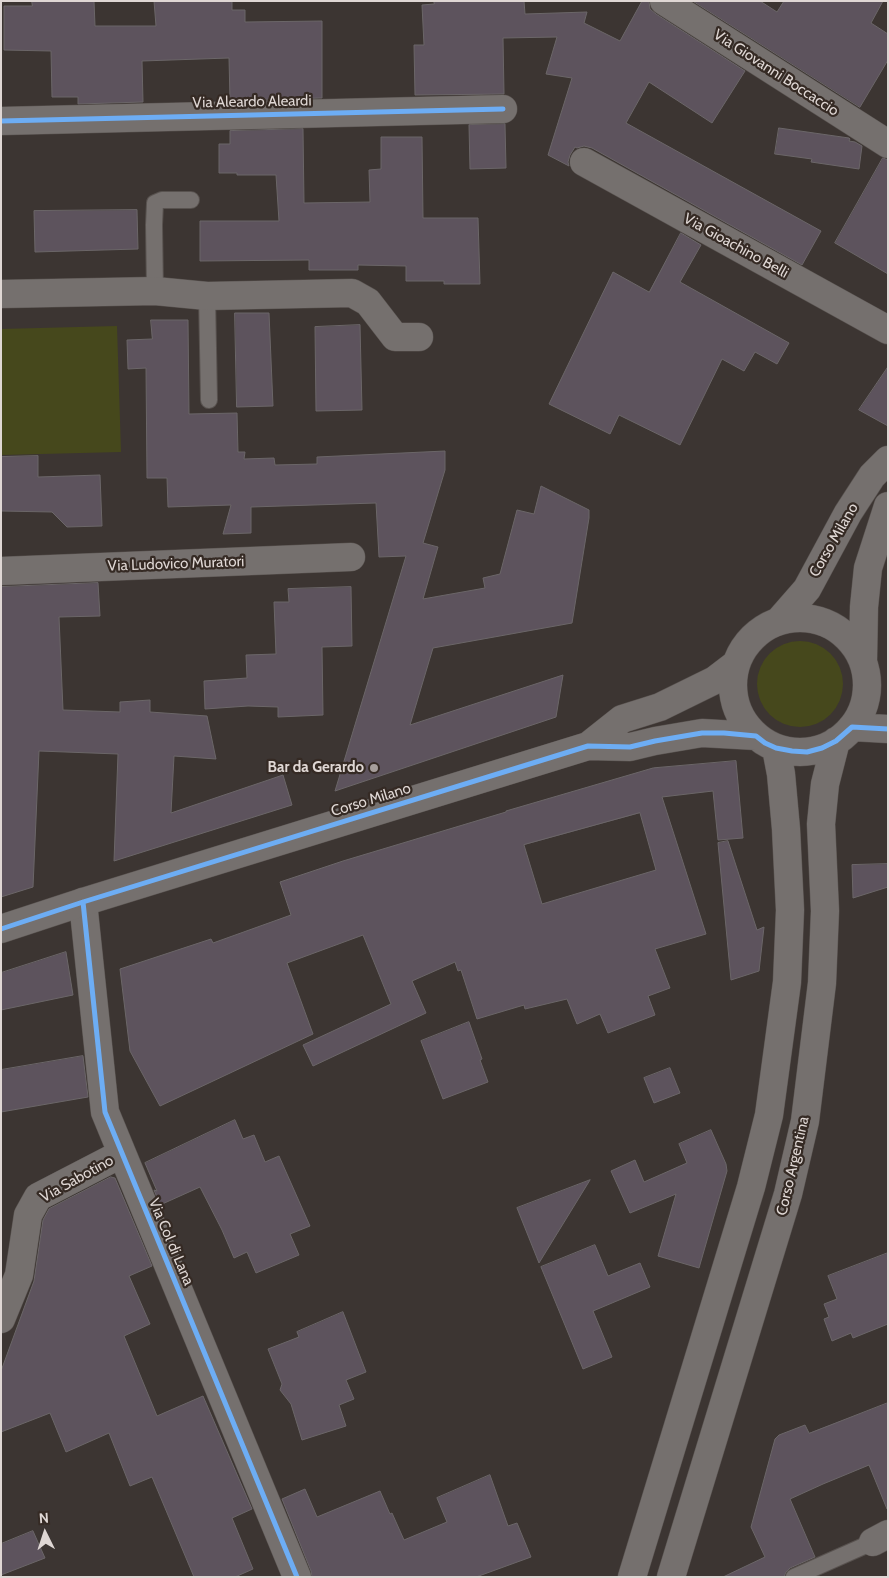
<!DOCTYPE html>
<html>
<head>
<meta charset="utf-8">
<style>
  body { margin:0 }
  #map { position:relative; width:889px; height:1578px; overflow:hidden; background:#3c3532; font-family:Cabin,sans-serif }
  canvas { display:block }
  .frame { position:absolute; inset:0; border:2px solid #dfd7d4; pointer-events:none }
  .north { position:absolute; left:20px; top:1508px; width:50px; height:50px; -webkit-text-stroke:4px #352a24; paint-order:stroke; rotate:356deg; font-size:14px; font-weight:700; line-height:20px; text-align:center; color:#dfd7d4 }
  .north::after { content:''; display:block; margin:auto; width:18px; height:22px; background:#dfd7d4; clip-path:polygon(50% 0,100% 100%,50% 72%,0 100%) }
</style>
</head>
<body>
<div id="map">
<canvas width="889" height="1578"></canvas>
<div class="frame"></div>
<div class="north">N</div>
</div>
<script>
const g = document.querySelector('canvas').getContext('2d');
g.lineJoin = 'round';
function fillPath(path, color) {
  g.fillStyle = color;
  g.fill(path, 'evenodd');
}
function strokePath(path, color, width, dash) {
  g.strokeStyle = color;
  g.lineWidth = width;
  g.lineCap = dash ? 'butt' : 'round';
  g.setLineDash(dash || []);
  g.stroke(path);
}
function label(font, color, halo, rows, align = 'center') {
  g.font = font + ' Cabin,sans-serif';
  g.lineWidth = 4.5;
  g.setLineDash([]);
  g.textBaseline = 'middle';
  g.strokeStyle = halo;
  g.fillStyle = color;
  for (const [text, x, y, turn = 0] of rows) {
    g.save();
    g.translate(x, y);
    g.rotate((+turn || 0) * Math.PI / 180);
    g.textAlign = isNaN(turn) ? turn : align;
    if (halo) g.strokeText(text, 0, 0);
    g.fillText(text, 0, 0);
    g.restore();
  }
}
fillPath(new Path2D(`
  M 117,326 L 121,452 L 1,455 L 1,329 Z
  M757 684a43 43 0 1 1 86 0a43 43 0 1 1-86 0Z`), '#46481c');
const building = new Path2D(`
  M 32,1 L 94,1 L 95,26 L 156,26 L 154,1 L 232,1 L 232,10 L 245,10 L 245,22 L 322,21 L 322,98 L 230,100 L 229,58 L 142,61 L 143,102 L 78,104 L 78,97 L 52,97 L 51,51 L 4,50 L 4,6 L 32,6 Z
  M 434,1 L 524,1 L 525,14 L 587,12 L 584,23 L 620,41 L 642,1 L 649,1 L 650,9 L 656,14 L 745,71 L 712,123 L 649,82 L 626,123 L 821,231 L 802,265 L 592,148 L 584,146 L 577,148 L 575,147 L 570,155 L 568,162 L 569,166 L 548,155 L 572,78 L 546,74 L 557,37 L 503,38 L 504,94 L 415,95 L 414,45 L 424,45 L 422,5 L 434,4 Z
  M 693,1 L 760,1 L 777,12 L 784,1 L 883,1 L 871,23 L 888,34 L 888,60 L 860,107 Z
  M 505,124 L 506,168 L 470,169 L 469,125 Z
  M 779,128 L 849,138 L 850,139 L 849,141 L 855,142 L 862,146 L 859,169 L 811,162 L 812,159 L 775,154 Z
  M 303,129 L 304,203 L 370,202 L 369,170 L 381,169 L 381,137 L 422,137 L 423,218 L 478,218 L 480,284 L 444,284 L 444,281 L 406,281 L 406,266 L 358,265 L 358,270 L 309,270 L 309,260 L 200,261 L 200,221 L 279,221 L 276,175 L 237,175 L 237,173 L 219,173 L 219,144 L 230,144 L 230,131 Z
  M 883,158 L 888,160 L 888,274 L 835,243 Z
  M 137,210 L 138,249 L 35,252 L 34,211 Z
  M 681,233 L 701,245 L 680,282 L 789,343 L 777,364 L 755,352 L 744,371 L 722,359 L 680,445 L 619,415 L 610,434 L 549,404 L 613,272 L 649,292 Z
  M 235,313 L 269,313 L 273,406 L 237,407 Z
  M 151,320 L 188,320 L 189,414 L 237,413 L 238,452 L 245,452 L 244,459 L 274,458 L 275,465 L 317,464 L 317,457 L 445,451 L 445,470 L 423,543 L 438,547 L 423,599 L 485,588 L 483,578 L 500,574 L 517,510 L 534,514 L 541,486 L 589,510 L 589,518 L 572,623 L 433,648 L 410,725 L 563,675 L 556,717 L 335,791 L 406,556 L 379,557 L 376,503 L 251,507 L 251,533 L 223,534 L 231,505 L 168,507 L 167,478 L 147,478 L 146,368 L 128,369 L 127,340 L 152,339 Z
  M 360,325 L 362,410 L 316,411 L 315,327 Z
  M 888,367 L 888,426 L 859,410 Z
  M 38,456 L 38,477 L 100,475 L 102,526 L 67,527 L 52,512 L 1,511 L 1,457 Z
  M 98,583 L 100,616 L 59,617 L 63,710 L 120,712 L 120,702 L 150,700 L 150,712 L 207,716 L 216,759 L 174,756 L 171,813 L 283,775 L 292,805 L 114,861 L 118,754 L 39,751 L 33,887 L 1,897 L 1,587 Z
  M 351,587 L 352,646 L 322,647 L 323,715 L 278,717 L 278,707 L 248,706 L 205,709 L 204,681 L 247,678 L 246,655 L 276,654 L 274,602 L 289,602 L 288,589 Z
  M 736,761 L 743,838 L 718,840 L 713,791 L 662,797 L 706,934 L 655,949 L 670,988 L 648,996 L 655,1015 L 608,1033 L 600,1014 L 577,1024 L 567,999 L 525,1009 L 524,1005 L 477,1019 L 461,970 L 458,971 L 455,962 L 412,981 L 426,1013 L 313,1066 L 303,1045 L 391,1004 L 363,935 L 287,963 L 313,1034 L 160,1106 L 130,1051 L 120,969 L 211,939 L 213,943 L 291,915 L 280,882 L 343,861 L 506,812 L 506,811 L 653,768 ZM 640,813 L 656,870 L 542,904 L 524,845 Z
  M 728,841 L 757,930 L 764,927 L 759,971 L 731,980 L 718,843 Z
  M 888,864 L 888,887 L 853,898 L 852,865 Z
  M 66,952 L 73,995 L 1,1010 L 1,973 Z
  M 469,1022 L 482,1059 L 480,1060 L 488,1082 L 443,1099 L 421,1041 Z
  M 83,1056 L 88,1097 L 1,1112 L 1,1070 Z
  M 670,1068 L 680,1093 L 654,1103 L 644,1078 Z
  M 235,1120 L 243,1139 L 254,1135 L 265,1162 L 279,1156 L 310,1226 L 290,1234 L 299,1255 L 256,1273 L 247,1252 L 234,1258 L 222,1230 L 200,1187 L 160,1205 L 154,1190 L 157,1191 L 145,1163 Z
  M 711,1130 L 726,1164 L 727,1171 L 699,1268 L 658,1256 L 676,1194 L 630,1213 L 611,1171 L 635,1160 L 644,1182 L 687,1163 L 679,1144 Z
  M 111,1177 L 115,1178 L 152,1266 L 129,1276 L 150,1324 L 124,1336 L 157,1416 L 203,1396 L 252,1509 L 232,1518 L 253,1569 L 235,1577 L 194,1577 L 152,1477 L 130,1486 L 109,1433 L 66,1452 L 50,1413 L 1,1432 L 1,1371 L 34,1281 L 43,1220 L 49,1209 Z
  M 590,1180 L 539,1263 L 517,1208 Z
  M 595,1245 L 608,1276 L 640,1263 L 650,1287 L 593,1311 L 612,1357 L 583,1369 L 541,1267 Z
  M 888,1253 L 888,1324 L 853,1338 L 851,1333 L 832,1341 L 824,1319 L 829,1317 L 824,1304 L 837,1299 L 828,1276 Z
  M 343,1312 L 366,1372 L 346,1380 L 354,1399 L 339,1405 L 346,1426 L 302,1440 L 291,1404 L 280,1390 L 282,1384 L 268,1349 L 299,1337 L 297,1332 Z
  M 888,1403 L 888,1508 L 887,1509 L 869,1465 L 823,1484 L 790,1499 L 815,1557 L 790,1568 L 786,1572 L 784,1577 L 723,1577 L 765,1557 L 751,1527 L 775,1439 L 779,1435 L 805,1425 L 809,1433 Z
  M 490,1475 L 508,1526 L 517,1523 L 531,1557 L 476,1577 L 312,1577 L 311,1571 L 282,1499 L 305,1489 L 317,1517 L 380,1491 L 390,1514 L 392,1513 L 404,1540 L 447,1522 L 437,1498 Z
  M 33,1531 L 45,1558 L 1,1575 L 1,1544 Z`);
fillPath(building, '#5d535d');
strokePath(building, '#6b6668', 1);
const lane = new Path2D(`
  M 155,291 L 154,225 L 155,203 L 162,200 L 191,200
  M 207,296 L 209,400
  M 794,1577 L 873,1542`);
const street = new Path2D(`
  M 664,1 L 888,144
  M 1,121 L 503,109
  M 584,162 L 888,330
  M 1,294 L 155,291 L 207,296 L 352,293 L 368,302 L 395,337 L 419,337
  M 1,571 L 351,557
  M 83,902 L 105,1112 L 297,1577
  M 1,1319 L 19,1275 L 28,1215 L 38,1197 L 121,1154
  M 873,1542 L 888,1534`);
const secondary = new Path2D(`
  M733 685a67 67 0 1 1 134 0a67 67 0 1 1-134 0Z
  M 779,621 L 807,589 L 848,513 L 872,476 L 888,460
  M 863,661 L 864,607 L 868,568 L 888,506
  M 852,727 L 888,729
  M 588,746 L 622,719 L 660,707 L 715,680 L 736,664
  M 1,929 L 83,902 L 588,746 L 630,747 L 655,741 L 702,733 L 756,736
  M 632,1577 L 751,1187 L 769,1115 L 787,982 L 790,910 L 786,829 L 781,774 L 776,748
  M 671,1577 L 788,1194 L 805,1121 L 822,983 L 825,911 L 821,824 L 825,784 L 836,741`);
strokePath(lane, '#58524f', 18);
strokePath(street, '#58524f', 29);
strokePath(secondary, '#58524f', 29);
strokePath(lane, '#75706e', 16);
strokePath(street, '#75706e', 28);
strokePath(secondary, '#75706e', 28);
strokePath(new Path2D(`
  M 1,121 L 503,109
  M 83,902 L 105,1112 L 297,1577
  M 1,929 L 83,902 L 588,746 L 630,747 L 655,741 L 702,733 L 724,733 L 756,736 L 765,743 L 776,748 L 792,751 L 807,752 L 822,748 L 836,741 L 852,727 L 888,729`), '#6dadf4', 5);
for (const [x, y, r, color] of [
  [374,768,5,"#a69e9b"]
]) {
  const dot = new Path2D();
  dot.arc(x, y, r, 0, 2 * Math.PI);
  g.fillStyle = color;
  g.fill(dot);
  strokePath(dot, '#352a24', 2);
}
label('15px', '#dfd7d4', '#352a24', [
  ["Via Giovanni Boccaccio",776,73,33],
  ["Via Aleardo Aleardi",252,102,-1],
  ["Via Gioachino Belli",736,246,29],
  ["Corso Milano",834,540,-60],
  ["Via Ludovico Muratori",176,564,-2],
  ["Corso Milano",371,800,-17],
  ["Corso Argentina",793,1166,-77],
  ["Via Sabotino",77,1179,-29],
  ["Via Col di Lana",171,1242,67]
]);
label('bold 15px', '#dfd7d4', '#352a24', [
  ["Bar da Gerardo",364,768]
], 'right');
</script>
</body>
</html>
